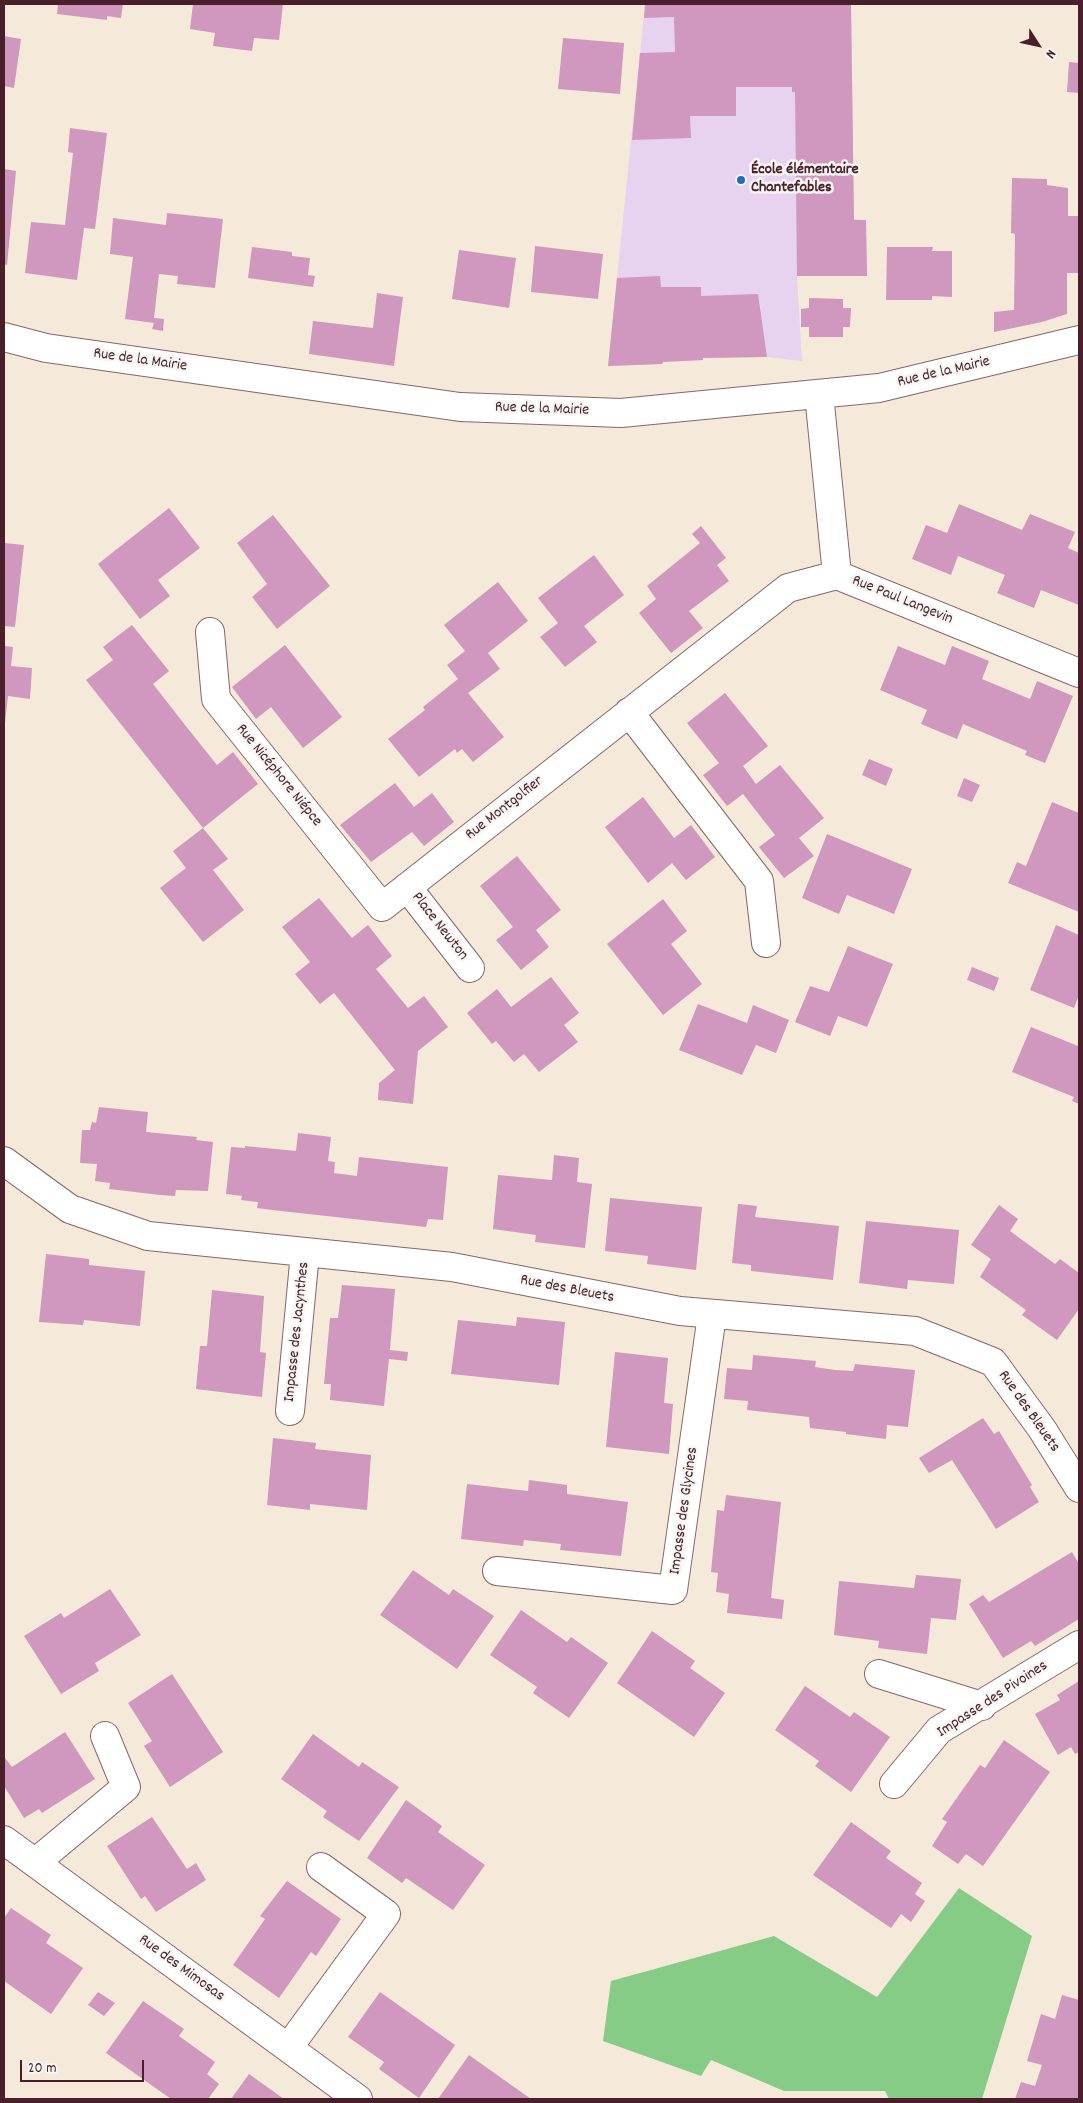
<!DOCTYPE html>
<html>
<head>
<meta charset="utf-8">
<style>
  body { margin:0 }
  #map { position:relative; width:1083px; height:2103px; overflow:hidden; background:#f5eada; font-family:Dekko,sans-serif }
  canvas { display:block }
  .frame { position:absolute; inset:0; border:5px solid #4a1f2b; pointer-events:none }
  .north { position:absolute; left:1013px; top:20px; width:50px; height:50px; -webkit-text-stroke:4px #f6f6f2; paint-order:stroke; rotate:125deg; font-size:14px; font-weight:700; line-height:20px; text-align:center; color:#4a1f2b }
  .north::after { content:''; display:block; margin:auto; width:18px; height:22px; background:#4a1f2b; clip-path:polygon(50% 0,100% 100%,50% 72%,0 100%) }
  .scale { position:absolute; left:20px; top:2060px; width:124px; height:22px; box-sizing:border-box; border:2px solid #4a1f2b; border-top:0; padding-left:6px; font-size:15px; line-height:18px; white-space:nowrap; color:#4a1f2b; -webkit-text-stroke:4px #f6f6f2; paint-order:stroke }
</style>
</head>
<body>
<div id="map">
<canvas width="1083" height="2103"></canvas>
<div class="frame"></div>
<div class="north">N</div>
<div class="scale">20 m</div>
</div>
<script>
const g = document.querySelector('canvas').getContext('2d');
g.lineJoin = 'round';
function fillPath(path, color) {
  g.fillStyle = color;
  g.fill(path, 'evenodd');
}
function strokePath(path, color, width, dash) {
  g.strokeStyle = color;
  g.lineWidth = width;
  g.lineCap = dash ? 'butt' : 'round';
  g.setLineDash(dash || []);
  g.stroke(path);
}
function label(font, color, halo, rows, align = 'center') {
  g.font = font + ' Dekko,sans-serif';
  g.lineWidth = 5;
  g.setLineDash([]);
  g.textBaseline = 'middle';
  g.strokeStyle = halo;
  g.fillStyle = color;
  for (const [text, x, y, turn = 0] of rows) {
    g.save();
    g.translate(x, y);
    g.rotate((+turn || 0) * Math.PI / 180);
    g.textAlign = isNaN(turn) ? turn : align;
    if (halo) g.strokeText(text, 0, 0);
    g.fillText(text, 0, 0);
    g.restore();
  }
}
fillPath(new Path2D(`
  M 645,4 L 851,4 L 854,219 L 866,220 L 867,276 L 797,276 L 802,361 L 767,357 L 703,358 L 703,360 L 663,362 L 662,364 L 608,366 Z`), '#e7d2ef');
fillPath(new Path2D(`
  M 959,1888 L 1032,1936 L 982,2099 L 889,2099 L 885,2091 L 784,2091 L 711,2060 L 701,2076 L 603,2041 L 611,1981 L 774,1936 L 877,1997 Z`), '#86cc87');
fillPath(new Path2D(`
  M 58,4 L 123,4 L 121,18 L 107,16 L 107,20 L 57,14 Z
  M 193,4 L 283,4 L 279,40 L 254,38 L 252,51 L 213,46 L 215,33 L 190,29 Z
  M 645,4 L 851,4 L 854,220 L 866,220 L 867,276 L 797,276 L 795,92 L 792,92 L 792,87 L 736,87 L 736,116 L 690,116 L 691,138 L 632,140 L 640,53 L 675,52 L 674,17 L 644,18 Z
  M 4,36 L 21,39 L 14,88 L 4,86 Z
  M 563,38 L 624,43 L 620,94 L 558,89 Z
  M 1069,62 L 1079,63 L 1079,93 L 1067,92 Z
  M 70,128 L 107,133 L 95,229 L 84,228 L 77,280 L 25,273 L 31,222 L 65,225 L 73,153 L 68,152 Z
  M 4,169 L 16,171 L 7,265 L 4,264 Z
  M 1012,178 L 1047,179 L 1047,185 L 1068,188 L 1068,216 L 1079,216 L 1079,273 L 1067,273 L 1067,314 L 1042,322 L 994,332 L 994,312 L 1014,310 L 1015,234 L 1011,233 Z
  M 167,213 L 223,219 L 215,288 L 177,284 L 178,276 L 159,274 L 154,318 L 164,319 L 163,331 L 152,329 L 154,323 L 125,319 L 133,257 L 110,254 L 113,218 L 166,225 Z
  M 535,246 L 603,254 L 598,299 L 531,292 Z
  M 252,247 L 292,252 L 292,256 L 310,258 L 308,275 L 315,276 L 313,287 L 248,278 Z
  M 887,247 L 933,247 L 932,251 L 952,251 L 952,297 L 932,296 L 932,300 L 886,300 Z
  M 459,250 L 516,258 L 509,308 L 452,299 Z
  M 660,276 L 661,287 L 701,287 L 701,296 L 758,294 L 767,357 L 703,358 L 703,360 L 663,362 L 662,364 L 608,366 L 617,278 Z
  M 377,293 L 403,297 L 394,366 L 309,354 L 313,321 L 373,328 Z
  M 809,298 L 843,299 L 843,308 L 851,308 L 850,327 L 843,327 L 843,337 L 809,337 L 809,327 L 801,327 L 801,309 L 809,308 Z
  M 959,504 L 1022,530 L 1030,514 L 1075,532 L 1068,548 L 1079,553 L 1079,605 L 1041,590 L 1034,608 L 997,593 L 1005,575 L 958,556 L 951,575 L 912,559 L 926,525 L 947,533 Z
  M 169,508 L 200,548 L 158,580 L 170,596 L 140,619 L 98,564 Z
  M 273,515 L 330,586 L 277,629 L 252,597 L 267,584 L 237,543 Z
  M 701,526 L 726,558 L 717,565 L 729,581 L 689,611 L 703,628 L 671,653 L 639,613 L 656,599 L 647,586 L 700,543 L 692,534 Z
  M 4,543 L 24,545 L 15,627 L 4,626 Z
  M 594,555 L 624,595 L 584,626 L 597,642 L 565,667 L 540,637 L 558,623 L 538,598 Z
  M 498,582 L 528,621 L 488,653 L 500,669 L 468,693 L 504,737 L 473,762 L 462,749 L 457,753 L 455,749 L 419,777 L 388,739 L 425,710 L 423,707 L 458,679 L 447,665 L 465,651 L 444,625 Z
  M 132,625 L 169,671 L 153,684 L 185,725 L 217,765 L 233,752 L 258,784 L 203,828 L 86,680 L 113,660 L 103,647 Z
  M 285,645 L 342,717 L 303,748 L 271,707 L 256,719 L 232,687 Z
  M 4,646 L 13,647 L 11,666 L 32,668 L 30,699 L 8,696 L 5,723 Z
  M 898,646 L 945,665 L 952,646 L 989,661 L 982,679 L 1030,699 L 1037,681 L 1073,696 L 1045,763 L 1025,755 L 1027,751 L 963,724 L 957,739 L 921,724 L 927,710 L 880,690 Z
  M 725,693 L 768,746 L 743,766 L 756,784 L 780,765 L 824,818 L 799,838 L 814,856 L 784,878 L 759,847 L 775,835 L 743,794 L 727,806 L 703,775 L 719,763 L 687,723 Z
  M 869,759 L 893,769 L 886,786 L 862,775 Z
  M 964,778 L 980,785 L 972,802 L 957,796 Z
  M 395,783 L 414,807 L 432,793 L 454,822 L 424,846 L 412,832 L 371,862 L 340,825 Z
  M 643,797 L 674,838 L 691,825 L 715,857 L 686,880 L 672,863 L 648,883 L 605,827 Z
  M 1052,802 L 1079,813 L 1079,912 L 1008,883 L 1017,862 L 1026,866 Z
  M 203,828 L 228,859 L 213,870 L 244,910 L 203,942 L 160,888 L 186,868 L 173,851 Z
  M 827,834 L 912,869 L 894,914 L 847,895 L 839,914 L 802,898 Z
  M 517,856 L 561,910 L 536,930 L 549,947 L 521,970 L 496,940 L 513,927 L 480,886 Z
  M 319,898 L 352,938 L 368,925 L 392,956 L 376,969 L 408,1008 L 424,996 L 448,1027 L 418,1051 L 413,1104 L 378,1100 L 379,1083 L 395,1070 L 334,993 L 320,1004 L 295,974 L 310,962 L 282,927 Z
  M 663,899 L 687,931 L 671,944 L 702,984 L 663,1015 L 607,944 Z
  M 1056,925 L 1079,935 L 1079,995 L 1074,1008 L 1030,990 Z
  M 848,946 L 893,964 L 867,1027 L 838,1016 L 830,1036 L 795,1022 L 810,986 L 829,992 Z
  M 972,967 L 999,978 L 994,991 L 967,980 Z
  M 551,977 L 579,1013 L 564,1025 L 578,1042 L 539,1072 L 524,1054 L 514,1062 L 496,1041 L 492,1044 L 467,1013 L 497,989 L 511,1007 Z
  M 698,1004 L 747,1023 L 753,1005 L 789,1020 L 776,1053 L 756,1045 L 742,1075 L 679,1050 Z
  M 1031,1027 L 1078,1046 L 1079,1042 L 1079,1104 L 1072,1101 L 1074,1097 L 1012,1072 Z
  M 99,1107 L 148,1112 L 146,1132 L 197,1137 L 196,1140 L 213,1142 L 208,1191 L 176,1190 L 175,1196 L 160,1195 L 109,1189 L 110,1183 L 95,1181 L 97,1164 L 80,1163 L 82,1130 L 90,1130 L 92,1122 L 96,1123 Z
  M 298,1133 L 331,1137 L 328,1161 L 335,1162 L 334,1173 L 357,1176 L 359,1157 L 448,1167 L 443,1220 L 428,1219 L 426,1227 L 272,1210 L 257,1208 L 258,1202 L 241,1200 L 242,1196 L 226,1194 L 231,1147 L 245,1148 L 245,1146 L 296,1151 Z
  M 554,1155 L 579,1158 L 577,1182 L 592,1184 L 585,1248 L 535,1242 L 536,1235 L 493,1229 L 498,1175 L 552,1180 Z
  M 610,1198 L 702,1207 L 696,1270 L 647,1264 L 648,1256 L 605,1251 Z
  M 738,1204 L 757,1206 L 755,1217 L 839,1226 L 833,1280 L 751,1271 L 751,1265 L 732,1263 Z
  M 999,1205 L 1018,1219 L 1010,1231 L 1055,1264 L 1060,1259 L 1079,1273 L 1079,1309 L 1057,1340 L 1022,1315 L 1026,1310 L 980,1277 L 991,1259 L 971,1245 Z
  M 866,1221 L 959,1230 L 954,1284 L 908,1280 L 907,1289 L 859,1283 Z
  M 46,1254 L 89,1259 L 89,1265 L 145,1271 L 140,1326 L 84,1320 L 83,1325 L 39,1322 Z
  M 342,1285 L 395,1289 L 390,1350 L 408,1352 L 407,1361 L 389,1359 L 384,1406 L 330,1400 L 331,1384 L 324,1384 L 330,1318 L 338,1318 Z
  M 212,1290 L 264,1296 L 260,1352 L 266,1353 L 262,1397 L 196,1389 L 200,1346 L 207,1346 Z
  M 517,1317 L 565,1322 L 559,1385 L 451,1374 L 458,1320 L 516,1326 Z
  M 615,1352 L 668,1358 L 664,1403 L 673,1404 L 669,1454 L 606,1447 Z
  M 753,1355 L 816,1361 L 815,1367 L 835,1370 L 853,1371 L 855,1364 L 915,1370 L 908,1427 L 887,1425 L 886,1439 L 846,1434 L 846,1432 L 810,1428 L 809,1417 L 747,1410 L 748,1401 L 724,1399 L 727,1368 L 752,1370 Z
  M 983,1418 L 994,1434 L 999,1431 L 1032,1485 L 1030,1487 L 1039,1502 L 996,1529 L 952,1460 L 929,1473 L 919,1458 Z
  M 273,1438 L 316,1443 L 315,1449 L 371,1455 L 367,1510 L 310,1504 L 310,1510 L 267,1505 Z
  M 529,1480 L 567,1485 L 567,1494 L 628,1502 L 621,1556 L 560,1550 L 561,1544 L 524,1540 L 523,1546 L 461,1539 L 467,1484 L 528,1491 Z
  M 726,1495 L 781,1502 L 771,1598 L 784,1600 L 782,1619 L 727,1613 L 729,1594 L 716,1592 L 718,1573 L 711,1572 L 717,1510 L 724,1511 Z
  M 1072,1552 L 1079,1564 L 1079,1619 L 1035,1646 L 1031,1641 L 1003,1658 L 969,1604 L 983,1595 L 989,1602 Z
  M 413,1570 L 449,1595 L 453,1589 L 494,1616 L 457,1669 L 380,1615 Z
  M 916,1575 L 961,1579 L 956,1620 L 931,1618 L 927,1654 L 878,1648 L 879,1641 L 834,1635 L 839,1581 L 914,1588 Z
  M 110,1589 L 141,1635 L 95,1663 L 99,1671 L 61,1694 L 24,1636 L 61,1613 L 64,1618 Z
  M 521,1610 L 567,1642 L 571,1637 L 608,1663 L 569,1718 L 533,1693 L 537,1687 L 490,1655 Z
  M 652,1631 L 695,1661 L 690,1668 L 725,1693 L 694,1737 L 617,1683 Z
  M 172,1674 L 223,1752 L 170,1787 L 144,1746 L 152,1741 L 128,1703 Z
  M 1079,1681 L 1079,1752 L 1075,1754 L 1071,1747 L 1058,1755 L 1035,1714 L 1060,1700 L 1057,1695 Z
  M 805,1686 L 850,1717 L 854,1712 L 890,1737 L 851,1792 L 815,1766 L 819,1761 L 775,1730 Z
  M 65,1732 L 95,1779 L 42,1813 L 39,1809 L 24,1818 L 4,1786 L 4,1759 L 5,1758 L 12,1767 Z
  M 313,1734 L 359,1767 L 362,1762 L 399,1787 L 359,1841 L 323,1817 L 327,1811 L 281,1779 Z
  M 1004,1740 L 1050,1772 L 983,1866 L 966,1854 L 958,1864 L 932,1846 L 947,1822 L 942,1819 L 980,1765 L 985,1768 Z
  M 406,1800 L 442,1826 L 438,1832 L 485,1865 L 453,1910 L 406,1878 L 402,1883 L 367,1858 Z
  M 152,1817 L 187,1869 L 196,1863 L 206,1880 L 156,1912 L 145,1896 L 141,1899 L 107,1846 Z
  M 851,1822 L 891,1851 L 886,1858 L 922,1883 L 915,1894 L 925,1901 L 911,1922 L 901,1914 L 891,1928 L 813,1875 Z
  M 287,1881 L 341,1919 L 316,1956 L 311,1952 L 279,1998 L 233,1965 L 265,1919 L 260,1916 Z
  M 11,1908 L 51,1935 L 46,1943 L 83,1968 L 51,2014 L 4,1981 L 4,1918 Z
  M 98,1992 L 115,2003 L 104,2016 L 88,2005 Z
  M 380,1992 L 455,2045 L 419,2098 L 379,2069 L 384,2062 L 348,2037 Z
  M 1062,1995 L 1079,2000 L 1079,2099 L 1015,2099 L 1021,2082 L 1035,2086 L 1042,2065 L 1027,2061 L 1041,2014 L 1055,2019 Z
  M 143,2001 L 184,2029 L 179,2036 L 215,2062 L 207,2074 L 219,2084 L 208,2099 L 171,2099 L 106,2053 Z
  M 469,2055 L 531,2099 L 438,2099 Z
  M 249,2074 L 284,2099 L 231,2099 Z`), '#d097bf');
const minor = new Path2D(`
  M 4,337 L 46,348 L 460,407 L 621,413 L 879,388 L 1079,340
  M 819,394 L 837,575 L 1079,673
  M 210,632 L 216,699 L 382,907 L 788,588 L 837,575
  M 629,712 L 759,881 L 766,943
  M 407,887 L 470,968
  M 4,1161 L 70,1209 L 148,1236 L 452,1267 L 680,1311 L 915,1331 L 993,1362 L 1042,1429 L 1079,1488
  M 290,1411 L 305,1253
  M 497,1571 L 673,1590 L 712,1315
  M 879,1674 L 982,1706
  M 894,1784 L 939,1730 L 1079,1645
  M 4,1840 L 358,2099
  M 36,1862 L 126,1787 L 105,1736
  M 288,2048 L 386,1914 L 321,1867`);
strokePath(minor, '#866668', 30);
strokePath(minor, '#fff', 28);
for (const [x, y, r, color] of [
  [741,180,5,"#1f6fb2"]
]) {
  const dot = new Path2D();
  dot.arc(x, y, r, 0, 2 * Math.PI);
  g.fillStyle = color;
  g.fill(dot);
  strokePath(dot, '#f6f6f2', 2);
}
label('bold 16px', '#4a1f2b', '#f6f6f2', [
  ["École élémentaire",751,171],
  ["Chantefables",751,189]
], 'left');
label('16px', '#4a1f2b', '#f6f6f2', [
  ["Rue de la Mairie",140,361,8],
  ["Rue de la Mairie",944,373,-13],
  ["Rue de la Mairie",542,410,2],
  ["Rue Paul Langevin",902,601,22],
  ["Rue Nicéphore Niépce",278,776,51],
  ["Rue Montgolfier",505,809,-38],
  ["Place Newton",439,927,52],
  ["Rue des Bleuets",567,1290,11],
  ["Impasse des Jacynthes",298,1332,-84],
  ["Rue des Bleuets",1028,1412,55],
  ["Impasse des Glycines",685,1511,-82],
  ["Impasse des Pivoines",993,1700,-33],
  ["Rue des Mimosas",181,1969,36]
]);
</script>
</body>
</html>
